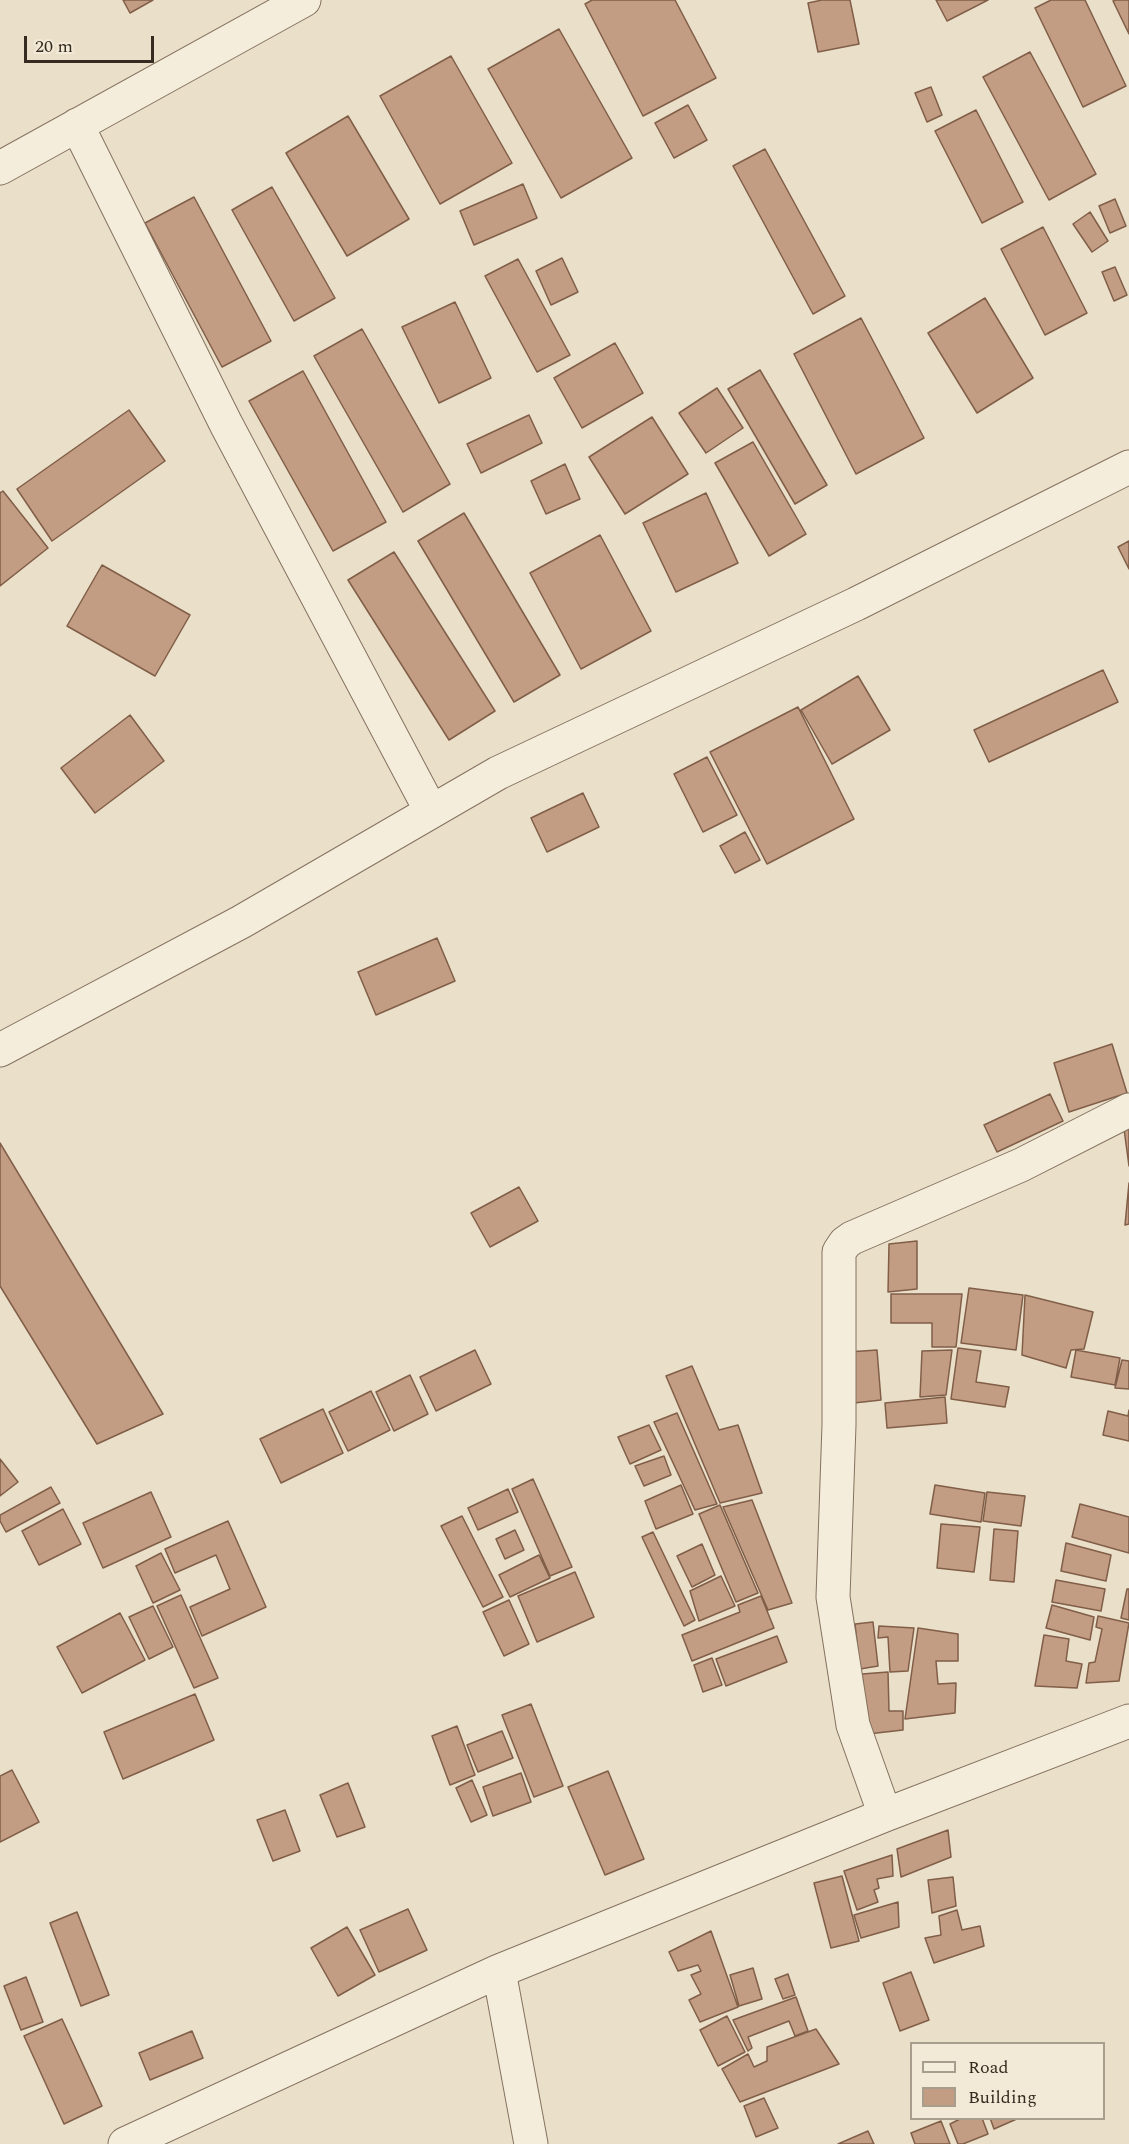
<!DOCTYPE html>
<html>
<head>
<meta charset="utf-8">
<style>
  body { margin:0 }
  #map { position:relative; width:1129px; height:2144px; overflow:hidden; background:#eadfc9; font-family:Spectral,serif }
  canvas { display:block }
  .legend { position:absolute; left:910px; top:2042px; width:195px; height:78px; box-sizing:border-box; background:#f2ead7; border:2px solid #a79e8e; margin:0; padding:8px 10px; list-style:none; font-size:18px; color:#362b21 }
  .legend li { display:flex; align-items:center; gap:12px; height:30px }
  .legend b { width:30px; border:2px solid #a79e8e }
  .scale { position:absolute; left:24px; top:36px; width:130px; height:27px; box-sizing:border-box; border:3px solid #362b21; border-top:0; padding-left:8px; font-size:18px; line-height:21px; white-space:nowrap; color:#362b21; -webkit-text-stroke:4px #f2ead7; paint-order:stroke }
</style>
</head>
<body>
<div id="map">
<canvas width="1129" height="2144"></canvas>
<ul class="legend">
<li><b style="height:8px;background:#f5eddb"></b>Road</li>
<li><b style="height:16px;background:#c39d83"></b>Building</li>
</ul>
<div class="scale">20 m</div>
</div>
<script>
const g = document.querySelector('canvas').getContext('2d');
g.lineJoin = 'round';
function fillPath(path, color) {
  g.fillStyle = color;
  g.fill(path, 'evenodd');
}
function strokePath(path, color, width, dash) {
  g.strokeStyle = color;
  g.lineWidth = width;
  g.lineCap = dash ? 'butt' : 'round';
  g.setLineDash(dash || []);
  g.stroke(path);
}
const building = new Path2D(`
  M 123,0 L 153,0 L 130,13 Z
  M 592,0 L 675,0 L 716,78 L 643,116 L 585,4 Z
  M 822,0 L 850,0 L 859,44 L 818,52 L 808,3 Z
  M 936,0 L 988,0 L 947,21 Z
  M 1051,0 L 1085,0 L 1126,86 L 1083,107 L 1035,8 Z
  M 1116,0 L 1129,0 L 1129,34 L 1113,1 Z
  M 559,29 L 632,158 L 561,198 L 488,69 Z
  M 1030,52 L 1096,174 L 1049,200 L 983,77 Z
  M 451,56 L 512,163 L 440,204 L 380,96 Z
  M 931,87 L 942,115 L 927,122 L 915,93 Z
  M 688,105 L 707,140 L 674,158 L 655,123 Z
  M 976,110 L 1023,202 L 982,223 L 935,131 Z
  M 348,116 L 409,219 L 347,256 L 286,153 Z
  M 765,149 L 845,296 L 813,314 L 733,166 Z
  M 523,184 L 537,218 L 474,245 L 460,211 Z
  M 272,187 L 335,298 L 294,321 L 232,210 Z
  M 194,197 L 271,341 L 222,367 L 145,223 Z
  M 1115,199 L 1126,226 L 1110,233 L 1099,206 Z
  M 1090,212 L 1108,241 L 1092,252 L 1073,224 Z
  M 1043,227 L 1087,313 L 1045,335 L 1001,249 Z
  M 562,258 L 578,292 L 551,305 L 536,271 Z
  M 518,259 L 570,355 L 537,372 L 485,276 Z
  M 1115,267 L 1127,295 L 1114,301 L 1102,272 Z
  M 985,298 L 1033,378 L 977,413 L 928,333 Z
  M 455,302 L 491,378 L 439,403 L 402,327 Z
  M 861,318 L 924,438 L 856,474 L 794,354 Z
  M 362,329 L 450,484 L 403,512 L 314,356 Z
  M 615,343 L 643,393 L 582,428 L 554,378 Z
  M 760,370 L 827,485 L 795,504 L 728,389 Z
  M 303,371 L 386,522 L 333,551 L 249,401 Z
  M 717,388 L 743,428 L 706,453 L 679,413 Z
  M 129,410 L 165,461 L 52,541 L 17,489 Z
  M 529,415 L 542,443 L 481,473 L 467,444 Z
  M 652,417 L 688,474 L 625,514 L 589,457 Z
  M 753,442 L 806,534 L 769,556 L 715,463 Z
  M 565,464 L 580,499 L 546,514 L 531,481 Z
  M 3,491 L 48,548 L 0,586 L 0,493 Z
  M 706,493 L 738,563 L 676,592 L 643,523 Z
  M 464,513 L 560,675 L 514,702 L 418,541 Z
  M 600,535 L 651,631 L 581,669 L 530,573 Z
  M 1129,541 L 1129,569 L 1118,547 Z
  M 394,552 L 495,711 L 449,740 L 348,580 Z
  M 102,565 L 190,615 L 155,676 L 67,626 Z
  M 1103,670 L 1118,702 L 989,762 L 974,730 Z
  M 858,676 L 890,730 L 832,764 L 801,710 Z
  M 798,707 L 854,819 L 767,864 L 710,752 Z
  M 130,715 L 164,761 L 95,813 L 61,768 Z
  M 707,757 L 737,815 L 703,832 L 674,774 Z
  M 583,793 L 599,827 L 547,852 L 531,818 Z
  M 745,832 L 760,860 L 735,873 L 720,846 Z
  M 437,938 L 455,981 L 376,1015 L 358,972 Z
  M 1112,1044 L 1127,1093 L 1069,1112 L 1054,1063 Z
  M 1050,1094 L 1063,1121 L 997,1152 L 984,1125 Z
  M 1129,1126 L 1129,1166 L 1124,1129 Z
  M 0,1143 L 163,1414 L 97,1444 L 0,1286 Z
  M 1129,1183 L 1129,1224 L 1125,1225 Z
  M 519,1187 L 538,1221 L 490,1247 L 471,1213 Z
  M 917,1241 L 917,1289 L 888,1292 L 889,1244 Z
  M 969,1288 L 1023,1295 L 1016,1350 L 961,1343 Z
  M 891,1294 L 962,1294 L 956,1347 L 932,1347 L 932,1323 L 891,1323 Z
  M 1025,1295 L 1093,1312 L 1084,1349 L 1071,1350 L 1066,1368 L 1022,1355 Z
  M 958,1348 L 981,1351 L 976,1382 L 1009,1387 L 1005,1407 L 951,1399 Z
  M 475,1350 L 491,1384 L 436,1411 L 420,1377 Z
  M 877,1350 L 881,1400 L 854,1403 L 848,1352 Z
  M 952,1350 L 946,1395 L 920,1397 L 922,1351 Z
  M 1076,1350 L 1120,1358 L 1115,1385 L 1071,1377 Z
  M 1122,1360 L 1129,1361 L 1129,1389 L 1115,1388 Z
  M 692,1366 L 719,1430 L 738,1425 L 762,1493 L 720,1503 L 666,1376 Z
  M 410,1375 L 428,1414 L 394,1431 L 376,1392 Z
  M 371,1391 L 390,1430 L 348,1451 L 329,1412 Z
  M 945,1397 L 947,1423 L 887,1428 L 885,1403 Z
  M 323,1409 L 343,1453 L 281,1483 L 260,1439 Z
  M 1129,1410 L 1129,1441 L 1103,1435 L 1108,1411 L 1128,1416 Z
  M 677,1413 L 717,1504 L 695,1510 L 654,1422 Z
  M 649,1425 L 661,1450 L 630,1464 L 618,1437 Z
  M 664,1456 L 671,1475 L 644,1486 L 635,1466 Z
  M 0,1459 L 18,1482 L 0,1496 Z
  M 533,1479 L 572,1567 L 550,1576 L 512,1489 Z
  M 681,1485 L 693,1514 L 656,1529 L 645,1501 Z
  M 935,1485 L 985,1493 L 981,1522 L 930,1514 Z
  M 51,1487 L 60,1503 L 6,1532 L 0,1521 L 0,1515 Z
  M 508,1489 L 518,1512 L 478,1530 L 468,1508 Z
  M 151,1492 L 171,1537 L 103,1568 L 83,1523 Z
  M 987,1492 L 1025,1496 L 1021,1526 L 983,1521 Z
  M 752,1500 L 792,1603 L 768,1610 L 723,1507 Z
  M 1080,1504 L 1129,1517 L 1129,1553 L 1072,1537 Z
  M 720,1505 L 758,1593 L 736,1602 L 699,1514 Z
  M 63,1509 L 81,1544 L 39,1565 L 22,1531 Z
  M 462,1516 L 503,1597 L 483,1607 L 441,1526 Z
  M 228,1521 L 266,1607 L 202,1636 L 190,1607 L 230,1589 L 216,1555 L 175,1573 L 165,1549 Z
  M 941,1524 L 980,1527 L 974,1572 L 937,1568 Z
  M 994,1529 L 1018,1531 L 1014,1582 L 990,1580 Z
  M 515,1530 L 524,1550 L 505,1559 L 496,1539 Z
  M 653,1532 L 695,1620 L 684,1626 L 642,1537 Z
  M 1066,1543 L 1111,1555 L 1106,1581 L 1061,1571 Z
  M 702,1544 L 715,1575 L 692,1587 L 677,1556 Z
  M 161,1553 L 180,1590 L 153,1603 L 136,1566 Z
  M 539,1555 L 550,1578 L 510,1597 L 499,1575 Z
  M 575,1572 L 594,1617 L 537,1642 L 518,1596 Z
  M 721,1576 L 735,1606 L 699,1621 L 690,1591 Z
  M 1056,1580 L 1105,1589 L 1101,1611 L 1052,1602 Z
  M 1127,1589 L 1129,1589 L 1129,1620 L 1121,1618 Z
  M 181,1595 L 218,1678 L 194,1688 L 157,1606 Z
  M 761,1596 L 774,1628 L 692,1661 L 682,1635 L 740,1612 L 738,1605 Z
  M 509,1600 L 529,1644 L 504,1656 L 483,1612 Z
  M 1052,1605 L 1094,1617 L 1090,1640 L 1046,1628 Z
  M 153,1606 L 173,1647 L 149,1659 L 129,1617 Z
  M 120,1613 L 145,1660 L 82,1693 L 57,1647 Z
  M 1098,1616 L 1129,1623 L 1119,1681 L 1086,1683 L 1089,1663 L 1095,1662 L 1102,1629 L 1096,1627 Z
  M 873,1622 L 878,1666 L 860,1669 L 855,1624 Z
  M 879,1626 L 914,1628 L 908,1671 L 890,1672 L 888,1637 L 878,1638 Z
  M 918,1628 L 958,1634 L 958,1661 L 936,1661 L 938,1684 L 956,1683 L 955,1713 L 905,1719 Z
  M 1044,1635 L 1069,1639 L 1066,1661 L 1082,1664 L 1077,1688 L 1035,1686 Z
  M 777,1636 L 787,1662 L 726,1686 L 716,1659 Z
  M 712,1658 L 722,1685 L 703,1692 L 694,1665 Z
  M 888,1672 L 889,1711 L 903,1711 L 903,1730 L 868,1734 L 862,1674 Z
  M 195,1694 L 214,1740 L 123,1779 L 104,1732 Z
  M 531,1704 L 563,1786 L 534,1797 L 502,1715 Z
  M 457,1726 L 475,1775 L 450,1785 L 432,1736 Z
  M 502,1731 L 513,1758 L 478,1772 L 467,1745 Z
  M 12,1770 L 39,1822 L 0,1842 L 0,1776 Z
  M 608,1771 L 644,1859 L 605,1875 L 568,1787 Z
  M 521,1773 L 531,1802 L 493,1816 L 483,1787 Z
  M 472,1780 L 487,1815 L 471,1822 L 456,1788 Z
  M 348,1783 L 365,1827 L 337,1837 L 320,1795 Z
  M 285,1810 L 300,1851 L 273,1861 L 257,1820 Z
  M 948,1830 L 951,1857 L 901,1877 L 897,1849 Z
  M 892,1855 L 893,1876 L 877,1879 L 879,1888 L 874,1890 L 878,1902 L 857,1910 L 844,1871 Z
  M 842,1876 L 859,1941 L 831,1948 L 814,1883 Z
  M 953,1877 L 956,1906 L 932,1913 L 928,1880 Z
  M 898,1902 L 899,1927 L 861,1938 L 854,1915 Z
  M 408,1909 L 427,1950 L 379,1972 L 360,1930 Z
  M 957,1910 L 962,1930 L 980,1926 L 984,1946 L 934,1963 L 925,1938 L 941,1935 L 939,1916 Z
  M 77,1912 L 109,1995 L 81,2006 L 50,1923 Z
  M 347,1927 L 375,1975 L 338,1996 L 311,1948 Z
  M 711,1931 L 738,2007 L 700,2022 L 689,2000 L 701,1994 L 691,1975 L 701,1971 L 698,1965 L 678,1971 L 669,1952 Z
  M 753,1968 L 762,1999 L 739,2006 L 730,1975 Z
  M 911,1972 L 929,2020 L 900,2031 L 883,1983 Z
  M 788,1974 L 795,1995 L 783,1999 L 775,1979 Z
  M 26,1977 L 43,2022 L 21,2030 L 4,1986 Z
  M 796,1997 L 808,2031 L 795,2036 L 789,2021 L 748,2037 L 752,2048 L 748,2051 L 733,2020 Z
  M 727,2016 L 745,2052 L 718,2066 L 700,2030 Z
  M 62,2019 L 102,2106 L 64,2124 L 24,2036 Z
  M 816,2029 L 839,2064 L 740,2102 L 722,2069 L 748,2054 L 754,2067 L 767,2061 L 767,2047 Z
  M 192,2031 L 203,2058 L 150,2080 L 139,2053 Z
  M 764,2098 L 778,2128 L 756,2137 L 744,2106 Z
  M 962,2118 L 982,2118 L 988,2134 L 963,2144 L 958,2144 L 950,2124 Z
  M 990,2118 L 1019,2118 L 994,2129 Z
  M 941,2121 L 950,2144 L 915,2144 L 911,2133 Z
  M 868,2131 L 874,2144 L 838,2144 Z`);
fillPath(building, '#c39d83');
strokePath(building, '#805e48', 1.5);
const minor = new Path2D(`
  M 77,125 L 226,424 L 431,811
  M 0,168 L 304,0
  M 0,1050 L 241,922 L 498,773 L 856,604 L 1129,467
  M 885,1815 L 853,1725 L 833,1597 L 839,1425 L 839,1252 L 845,1243 L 852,1238 L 1021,1165 L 1129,1110
  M 499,1971 L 531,2144
  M 125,2144 L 499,1971 L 885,1815 L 1129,1721`);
strokePath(minor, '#84725f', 35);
strokePath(minor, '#f5eddb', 33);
</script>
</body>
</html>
